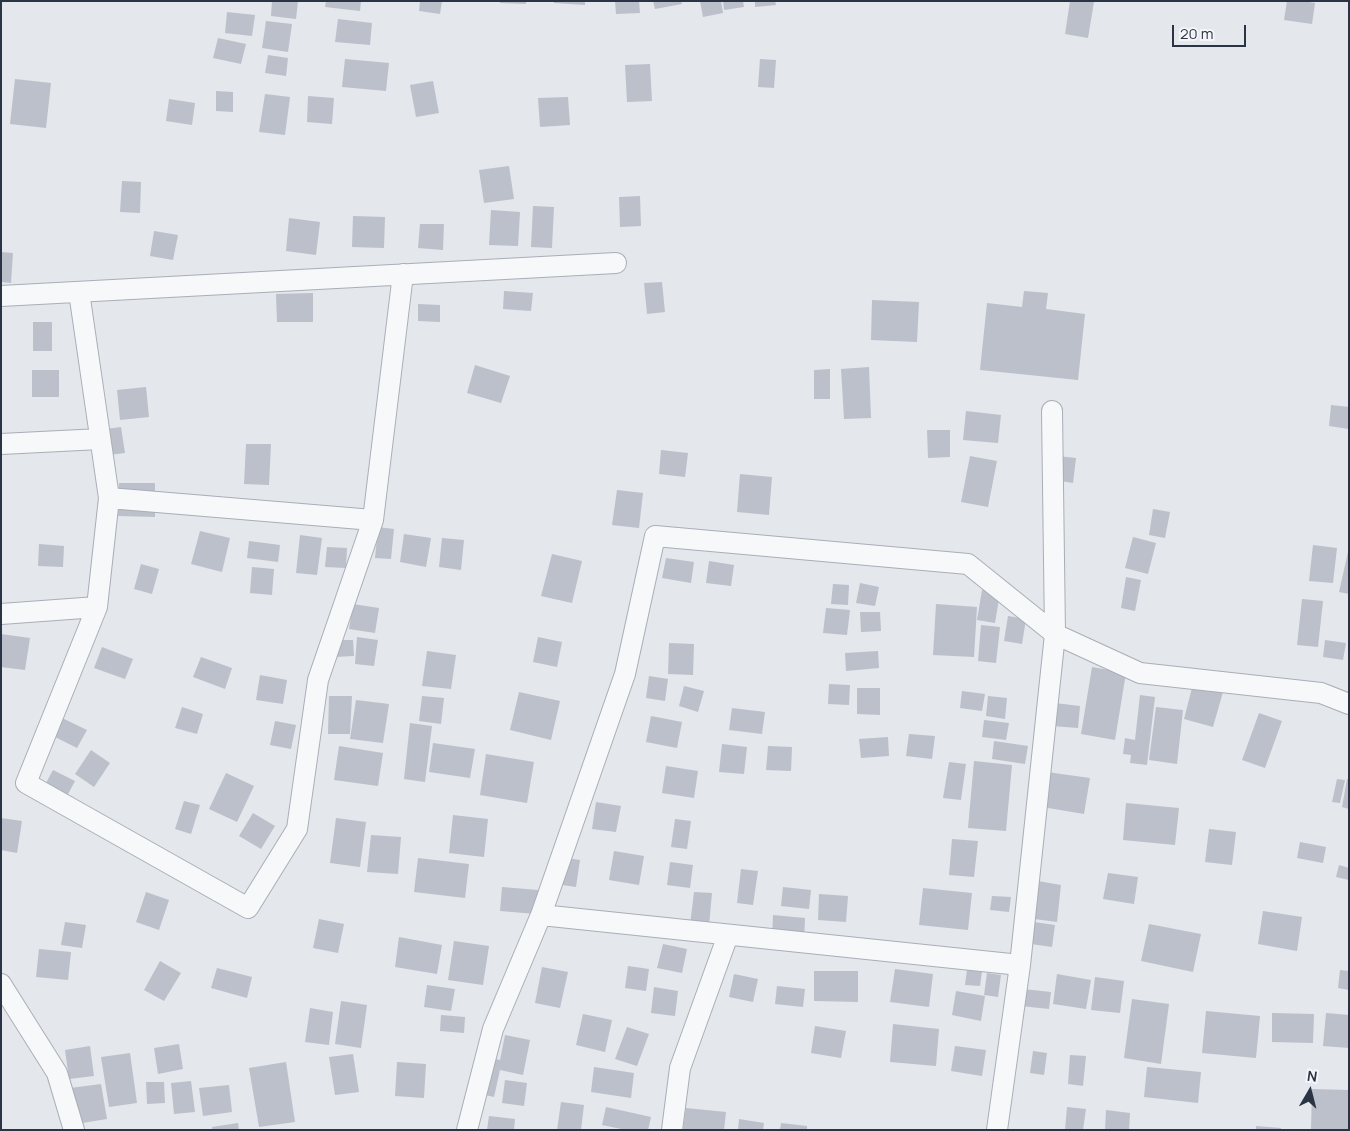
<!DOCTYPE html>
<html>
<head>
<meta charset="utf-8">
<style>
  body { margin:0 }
  #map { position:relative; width:1350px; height:1131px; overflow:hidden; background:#e4e7ec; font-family:Manrope,sans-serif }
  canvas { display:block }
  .frame { position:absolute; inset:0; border:2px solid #2b3445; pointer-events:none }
  .north { position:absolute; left:1285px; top:1066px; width:50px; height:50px; -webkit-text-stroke:4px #f4f6f9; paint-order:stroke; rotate:8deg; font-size:14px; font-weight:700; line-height:20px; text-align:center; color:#2b3445 }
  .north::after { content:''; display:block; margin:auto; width:18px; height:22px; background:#2b3445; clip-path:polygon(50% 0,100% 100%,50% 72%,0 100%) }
  .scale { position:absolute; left:1172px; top:25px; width:74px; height:22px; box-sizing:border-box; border:2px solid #2b3445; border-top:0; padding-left:6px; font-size:15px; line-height:18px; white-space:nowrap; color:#2b3445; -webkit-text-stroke:4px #f4f6f9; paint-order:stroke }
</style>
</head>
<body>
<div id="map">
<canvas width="1350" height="1131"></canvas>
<div class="frame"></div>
<div class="north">N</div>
<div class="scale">20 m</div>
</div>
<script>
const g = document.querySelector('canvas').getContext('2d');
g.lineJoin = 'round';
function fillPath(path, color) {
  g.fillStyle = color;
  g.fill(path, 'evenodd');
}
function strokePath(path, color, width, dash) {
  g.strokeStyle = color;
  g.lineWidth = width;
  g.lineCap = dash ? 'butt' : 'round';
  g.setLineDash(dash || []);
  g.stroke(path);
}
fillPath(new Path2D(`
  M 272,1 L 298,1 L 296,19 L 271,16 Z
  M 326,1 L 361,1 L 360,11 L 325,7 Z
  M 420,1 L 442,1 L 440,14 L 419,11 Z
  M 500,1 L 526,1 L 526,4 L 500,3 Z
  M 554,1 L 585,1 L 585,5 L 554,3 Z
  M 615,1 L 639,1 L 640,13 L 616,14 Z
  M 653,1 L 681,1 L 682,4 L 655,9 Z
  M 700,1 L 721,1 L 723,13 L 703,17 Z
  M 723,1 L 743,1 L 744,7 L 724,10 Z
  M 755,1 L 775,1 L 776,5 L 755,7 Z
  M 1070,1 L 1094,2 L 1088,38 L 1065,34 Z
  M 1287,1 L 1303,1 L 1315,3 L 1312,24 L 1284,20 Z
  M 227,12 L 255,15 L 252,36 L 225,33 Z
  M 338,19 L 372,23 L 370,45 L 335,42 Z
  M 266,21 L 292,24 L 288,52 L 262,48 Z
  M 218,38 L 246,44 L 241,64 L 213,58 Z
  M 268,55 L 288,58 L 286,76 L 265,73 Z
  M 345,59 L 389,63 L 386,91 L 342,87 Z
  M 760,59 L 776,60 L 774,88 L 758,87 Z
  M 650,64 L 652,101 L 627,102 L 625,65 Z
  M 15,79 L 51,83 L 46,128 L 10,124 Z
  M 433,81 L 439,113 L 416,117 L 410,85 Z
  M 216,91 L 233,92 L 233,112 L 216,111 Z
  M 265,94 L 290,97 L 285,135 L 259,132 Z
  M 308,96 L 334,98 L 332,124 L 307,122 Z
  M 568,97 L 570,125 L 540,127 L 538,98 Z
  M 169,99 L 195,103 L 192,125 L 166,121 Z
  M 509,166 L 514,199 L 484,203 L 479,170 Z
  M 122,181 L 141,182 L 140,213 L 120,212 Z
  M 640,196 L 641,226 L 620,227 L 619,197 Z
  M 533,206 L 554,207 L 552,248 L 531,247 Z
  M 491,210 L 520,212 L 518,246 L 489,245 Z
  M 353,216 L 385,217 L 384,248 L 352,247 Z
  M 289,218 L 320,222 L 316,255 L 286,251 Z
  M 420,224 L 444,224 L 443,250 L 418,248 Z
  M 154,231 L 178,235 L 173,260 L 150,256 Z
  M 1,252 L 13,253 L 11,283 L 1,282 Z
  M 662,282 L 665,312 L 647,314 L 644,283 Z
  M 504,291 L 533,293 L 531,311 L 503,309 Z
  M 1024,291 L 1048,293 L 1046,309 L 1085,314 L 1078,380 L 980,370 L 987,303 L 1022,307 Z
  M 313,293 L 313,322 L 277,322 L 276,294 Z
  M 872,300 L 919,302 L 917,342 L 871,340 Z
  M 418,304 L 440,305 L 440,322 L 418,321 Z
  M 33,322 L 52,322 L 52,351 L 33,351 Z
  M 475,365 L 510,376 L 501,403 L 467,393 Z
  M 869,367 L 871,418 L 844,419 L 841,369 Z
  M 830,369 L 830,399 L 814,399 L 814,370 Z
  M 32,370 L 59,370 L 59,397 L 32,397 Z
  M 146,387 L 149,417 L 120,420 L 117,390 Z
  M 1331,405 L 1349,407 L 1349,429 L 1329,426 Z
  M 966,411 L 1001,415 L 998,443 L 963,440 Z
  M 121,427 L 125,453 L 109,455 L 106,429 Z
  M 927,430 L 950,430 L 950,457 L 928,458 Z
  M 246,444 L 271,444 L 269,485 L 244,484 Z
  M 661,450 L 688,453 L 685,477 L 659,474 Z
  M 970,456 L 997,461 L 988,507 L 961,502 Z
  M 1058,456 L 1076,458 L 1073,483 L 1054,480 Z
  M 740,474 L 772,477 L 769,515 L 737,512 Z
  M 119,483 L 155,483 L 155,517 L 118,516 Z
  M 617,490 L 643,493 L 639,528 L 612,525 Z
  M 1153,509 L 1170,512 L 1165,538 L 1149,535 Z
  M 378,527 L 394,529 L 391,559 L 375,558 Z
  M 200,531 L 230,538 L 222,572 L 191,564 Z
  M 404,534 L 431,538 L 426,567 L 400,562 Z
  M 300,535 L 322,538 L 317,575 L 296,573 Z
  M 1133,537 L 1156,543 L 1148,574 L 1125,568 Z
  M 442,538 L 464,540 L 461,570 L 439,567 Z
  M 249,541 L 280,545 L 278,562 L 247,558 Z
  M 39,544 L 64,546 L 63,567 L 38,566 Z
  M 1313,545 L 1337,548 L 1333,583 L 1309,581 Z
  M 327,547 L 347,548 L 346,568 L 325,567 Z
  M 1348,552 L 1349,553 L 1349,594 L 1339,592 Z
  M 552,554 L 582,561 L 572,603 L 541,596 Z
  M 666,558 L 694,562 L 691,583 L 662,578 Z
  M 709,561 L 734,565 L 731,586 L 706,583 Z
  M 141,564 L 159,569 L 152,594 L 134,589 Z
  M 252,567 L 274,569 L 272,595 L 250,593 Z
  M 1126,577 L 1141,580 L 1135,611 L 1121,608 Z
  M 860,583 L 879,587 L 875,606 L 856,603 Z
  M 833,584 L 849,585 L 848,605 L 831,604 Z
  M 982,590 L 1000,593 L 995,623 L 977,620 Z
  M 1302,599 L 1323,601 L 1318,647 L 1297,645 Z
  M 353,604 L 379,608 L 375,633 L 349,629 Z
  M 936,604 L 977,607 L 974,657 L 933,655 Z
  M 826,608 L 850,610 L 847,635 L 823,633 Z
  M 860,612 L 880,612 L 881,631 L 861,632 Z
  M 1008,616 L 1026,619 L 1022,644 L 1004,641 Z
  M 981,625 L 1000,627 L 996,663 L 978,661 Z
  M 1,634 L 30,638 L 25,670 L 1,667 Z
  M 357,637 L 378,640 L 374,666 L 355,664 Z
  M 538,637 L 562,642 L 557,667 L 533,662 Z
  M 334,640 L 353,640 L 354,656 L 335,657 Z
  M 1325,640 L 1346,643 L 1343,660 L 1323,657 Z
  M 669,643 L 694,644 L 693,675 L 668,674 Z
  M 102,647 L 133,659 L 125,679 L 94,668 Z
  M 427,651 L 456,655 L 451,689 L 422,686 Z
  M 878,651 L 879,668 L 846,671 L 845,653 Z
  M 201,657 L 232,668 L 225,689 L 193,677 Z
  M 1092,667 L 1126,673 L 1115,740 L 1081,734 Z
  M 260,675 L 287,680 L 283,704 L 256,700 Z
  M 649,676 L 668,679 L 665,701 L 646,698 Z
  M 829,684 L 850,685 L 849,705 L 828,704 Z
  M 1193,684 L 1223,692 L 1213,727 L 1184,719 Z
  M 684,686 L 704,691 L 698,712 L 679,706 Z
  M 857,688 L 880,688 L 880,715 L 857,714 Z
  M 962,691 L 985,694 L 982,711 L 960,708 Z
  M 519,692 L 560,701 L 551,740 L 510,730 Z
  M 1140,695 L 1155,697 L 1147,765 L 1130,763 L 1131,755 L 1123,754 L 1125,738 L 1135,740 Z
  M 329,696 L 352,696 L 350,734 L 328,734 Z
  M 422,696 L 444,698 L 441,724 L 419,721 Z
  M 988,696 L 1007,698 L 1005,719 L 986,716 Z
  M 356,700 L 389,704 L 383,743 L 350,739 Z
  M 1055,703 L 1080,706 L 1078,728 L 1052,726 Z
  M 182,707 L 203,714 L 197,734 L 175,728 Z
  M 1156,707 L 1183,710 L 1177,764 L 1149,760 Z
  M 732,708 L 765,712 L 762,734 L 729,730 Z
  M 1259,713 L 1282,721 L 1265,768 L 1242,760 Z
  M 651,716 L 682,722 L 677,748 L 646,742 Z
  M 60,717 L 87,730 L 77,748 L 51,735 Z
  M 984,720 L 1009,723 L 1006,740 L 982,737 Z
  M 275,721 L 296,725 L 291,749 L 270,745 Z
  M 410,723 L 432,726 L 425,782 L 404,779 Z
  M 909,734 L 935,736 L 932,759 L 906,756 Z
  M 888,737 L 889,756 L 861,758 L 859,739 Z
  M 994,741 L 1028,746 L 1025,764 L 992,759 Z
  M 433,743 L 475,749 L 470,778 L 429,772 Z
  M 722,744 L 747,747 L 744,774 L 719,772 Z
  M 339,746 L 383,753 L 378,786 L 334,780 Z
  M 768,746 L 792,747 L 791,771 L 766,770 Z
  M 91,750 L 110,763 L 94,787 L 75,774 Z
  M 486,754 L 534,762 L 527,803 L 480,795 Z
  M 974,761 L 1012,765 L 1006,831 L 968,828 Z
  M 949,762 L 966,764 L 961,800 L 943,798 Z
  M 666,766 L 698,771 L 694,798 L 662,793 Z
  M 53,770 L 75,781 L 67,796 L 45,785 Z
  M 1047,772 L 1090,778 L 1084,814 L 1042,807 Z
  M 226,773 L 254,786 L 237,822 L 209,809 Z
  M 1337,779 L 1345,780 L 1340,803 L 1332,802 Z
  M 1347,779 L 1349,779 L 1349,809 L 1342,807 Z
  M 184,801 L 200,805 L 191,834 L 175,829 Z
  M 596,802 L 621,806 L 616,832 L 592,829 Z
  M 1126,803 L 1179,808 L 1175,845 L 1123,840 Z
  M 253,813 L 275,826 L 261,849 L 239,836 Z
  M 453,815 L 488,819 L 484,857 L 449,853 Z
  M 1,818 L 22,821 L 17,853 L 1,850 Z
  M 336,818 L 366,822 L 360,867 L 330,863 Z
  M 675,819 L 691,821 L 687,849 L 671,847 Z
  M 1209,829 L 1236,832 L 1232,865 L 1205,862 Z
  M 371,835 L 401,837 L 398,874 L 367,872 Z
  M 952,839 L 978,841 L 974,877 L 949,875 Z
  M 1300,842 L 1326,847 L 1323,863 L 1297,858 Z
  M 614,851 L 644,856 L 639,885 L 609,880 Z
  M 559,857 L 580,860 L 576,887 L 555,884 Z
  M 418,858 L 469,864 L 465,898 L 414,892 Z
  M 670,862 L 693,865 L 690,888 L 667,885 Z
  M 1339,865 L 1349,868 L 1349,880 L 1336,877 Z
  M 741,869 L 758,871 L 753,905 L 737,903 Z
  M 1108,873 L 1138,877 L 1134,904 L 1103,899 Z
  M 1032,880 L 1061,885 L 1057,922 L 1027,918 Z
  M 502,887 L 538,890 L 536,914 L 500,911 Z
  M 783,887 L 811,890 L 809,909 L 781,906 Z
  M 923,888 L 972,893 L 968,930 L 919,925 Z
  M 146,892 L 169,900 L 159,930 L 136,922 Z
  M 694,892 L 712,893 L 709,926 L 690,925 Z
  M 819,894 L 848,896 L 846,922 L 818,920 Z
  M 992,896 L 1011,897 L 1009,912 L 990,910 Z
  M 1263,911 L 1302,917 L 1297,951 L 1258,944 Z
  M 773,915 L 805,918 L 804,940 L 772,937 Z
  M 319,919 L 344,924 L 338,953 L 313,948 Z
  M 1027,921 L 1055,925 L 1052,947 L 1024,943 Z
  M 65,922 L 86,925 L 82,948 L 61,945 Z
  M 1149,924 L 1201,934 L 1193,972 L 1141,961 Z
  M 399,937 L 442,945 L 437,974 L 395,967 Z
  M 454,941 L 489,946 L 483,985 L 448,980 Z
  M 663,944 L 687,949 L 682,973 L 657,968 Z
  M 39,949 L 71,952 L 68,980 L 36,977 Z
  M 160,961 L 181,973 L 164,1001 L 144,990 Z
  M 628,966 L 649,969 L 646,991 L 625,988 Z
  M 542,967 L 568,972 L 560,1008 L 535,1003 Z
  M 217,968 L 252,977 L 247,998 L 211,988 Z
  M 895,969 L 933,974 L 929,1007 L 890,1002 Z
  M 967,970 L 982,972 L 980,986 L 965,985 Z
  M 1340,970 L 1349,971 L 1349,990 L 1338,988 Z
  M 814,971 L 858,971 L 858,1002 L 814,1001 Z
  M 987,973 L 1001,975 L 998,997 L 984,995 Z
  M 734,974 L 758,979 L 753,1002 L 729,997 Z
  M 1057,974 L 1091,980 L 1086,1009 L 1053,1004 Z
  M 1095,977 L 1124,981 L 1120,1013 L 1091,1010 Z
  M 427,985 L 455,989 L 451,1011 L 424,1007 Z
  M 777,986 L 805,989 L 803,1007 L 775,1004 Z
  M 654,987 L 678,991 L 675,1016 L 651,1013 Z
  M 1023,989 L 1051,992 L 1049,1009 L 1021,1006 Z
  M 956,991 L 985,996 L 981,1021 L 952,1015 Z
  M 1132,999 L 1169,1004 L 1161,1064 L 1124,1058 Z
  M 341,1001 L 367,1005 L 361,1048 L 335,1044 Z
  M 310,1008 L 333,1012 L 329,1045 L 305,1042 Z
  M 1206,1011 L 1260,1016 L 1256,1058 L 1202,1053 Z
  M 1272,1013 L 1314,1014 L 1313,1043 L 1272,1042 Z
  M 1326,1013 L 1349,1015 L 1349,1048 L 1323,1046 Z
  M 583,1014 L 612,1020 L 605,1052 L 576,1045 Z
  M 441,1015 L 465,1017 L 464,1033 L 440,1031 Z
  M 893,1024 L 939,1029 L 936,1066 L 890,1062 Z
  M 815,1026 L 846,1031 L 841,1058 L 811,1053 Z
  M 627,1027 L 649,1034 L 637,1066 L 615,1059 Z
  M 505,1035 L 530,1040 L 523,1075 L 500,1070 L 494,1097 L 481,1094 L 490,1058 L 500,1060 Z
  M 179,1044 L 183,1069 L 158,1074 L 154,1048 Z
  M 90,1046 L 94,1076 L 69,1079 L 65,1050 Z
  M 955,1046 L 986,1050 L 982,1076 L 951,1071 Z
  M 1033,1051 L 1047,1053 L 1044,1075 L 1030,1073 Z
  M 130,1053 L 137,1103 L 109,1107 L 101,1057 Z
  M 353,1054 L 359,1092 L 335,1095 L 329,1057 Z
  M 1070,1055 L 1086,1056 L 1083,1086 L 1068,1084 Z
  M 286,1062 L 295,1122 L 259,1127 L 249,1068 Z
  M 397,1062 L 426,1064 L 424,1098 L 395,1096 Z
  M 594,1067 L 634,1073 L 631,1098 L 591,1092 Z
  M 1147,1067 L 1201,1072 L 1198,1103 L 1144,1097 Z
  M 505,1080 L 527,1083 L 524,1106 L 502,1103 Z
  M 191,1081 L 195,1112 L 174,1114 L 171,1083 Z
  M 146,1082 L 164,1082 L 165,1103 L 147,1104 Z
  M 101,1084 L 107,1119 L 76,1124 L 70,1088 Z
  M 229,1085 L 232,1112 L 203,1116 L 199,1088 Z
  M 1312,1089 L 1349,1090 L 1349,1130 L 1311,1130 Z
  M 561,1102 L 584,1105 L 581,1130 L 557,1130 Z
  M 606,1107 L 651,1117 L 648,1130 L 626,1130 L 602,1125 Z
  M 1067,1107 L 1086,1109 L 1083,1130 L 1065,1130 Z
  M 686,1108 L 726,1112 L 724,1130 L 683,1130 Z
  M 1106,1110 L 1130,1113 L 1129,1130 L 1105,1130 Z
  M 489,1116 L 515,1119 L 514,1130 L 487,1130 Z
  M 739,1119 L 764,1123 L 763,1130 L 738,1130 Z
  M 238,1123 L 239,1130 L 212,1130 L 212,1127 Z
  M 781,1123 L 807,1126 L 807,1130 L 780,1130 Z
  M 1256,1126 L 1281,1128 L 1281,1130 L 1256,1130 Z`), '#bbc0ca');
const street = new Path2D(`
  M 79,292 L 109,498 L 97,607 L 26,783 L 248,908 L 297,829 L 318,680 L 373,520 L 403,274
  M 1,296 L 616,263
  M 1,444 L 100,439
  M 109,498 L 373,520
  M 1,614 L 97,607
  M 541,915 L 1020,965
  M 1,984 L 57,1073 L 74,1130
  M 467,1130 L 493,1029 L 541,915 L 625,674 L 655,536 L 968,564 L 1055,634 L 1140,673 L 1321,693 L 1349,704
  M 672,1130 L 680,1068 L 728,935
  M 997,1130 L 1020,965 L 1055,634 L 1052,411`);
strokePath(street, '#a9aeb7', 22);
strokePath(street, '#f7f8fa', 20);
</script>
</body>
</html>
